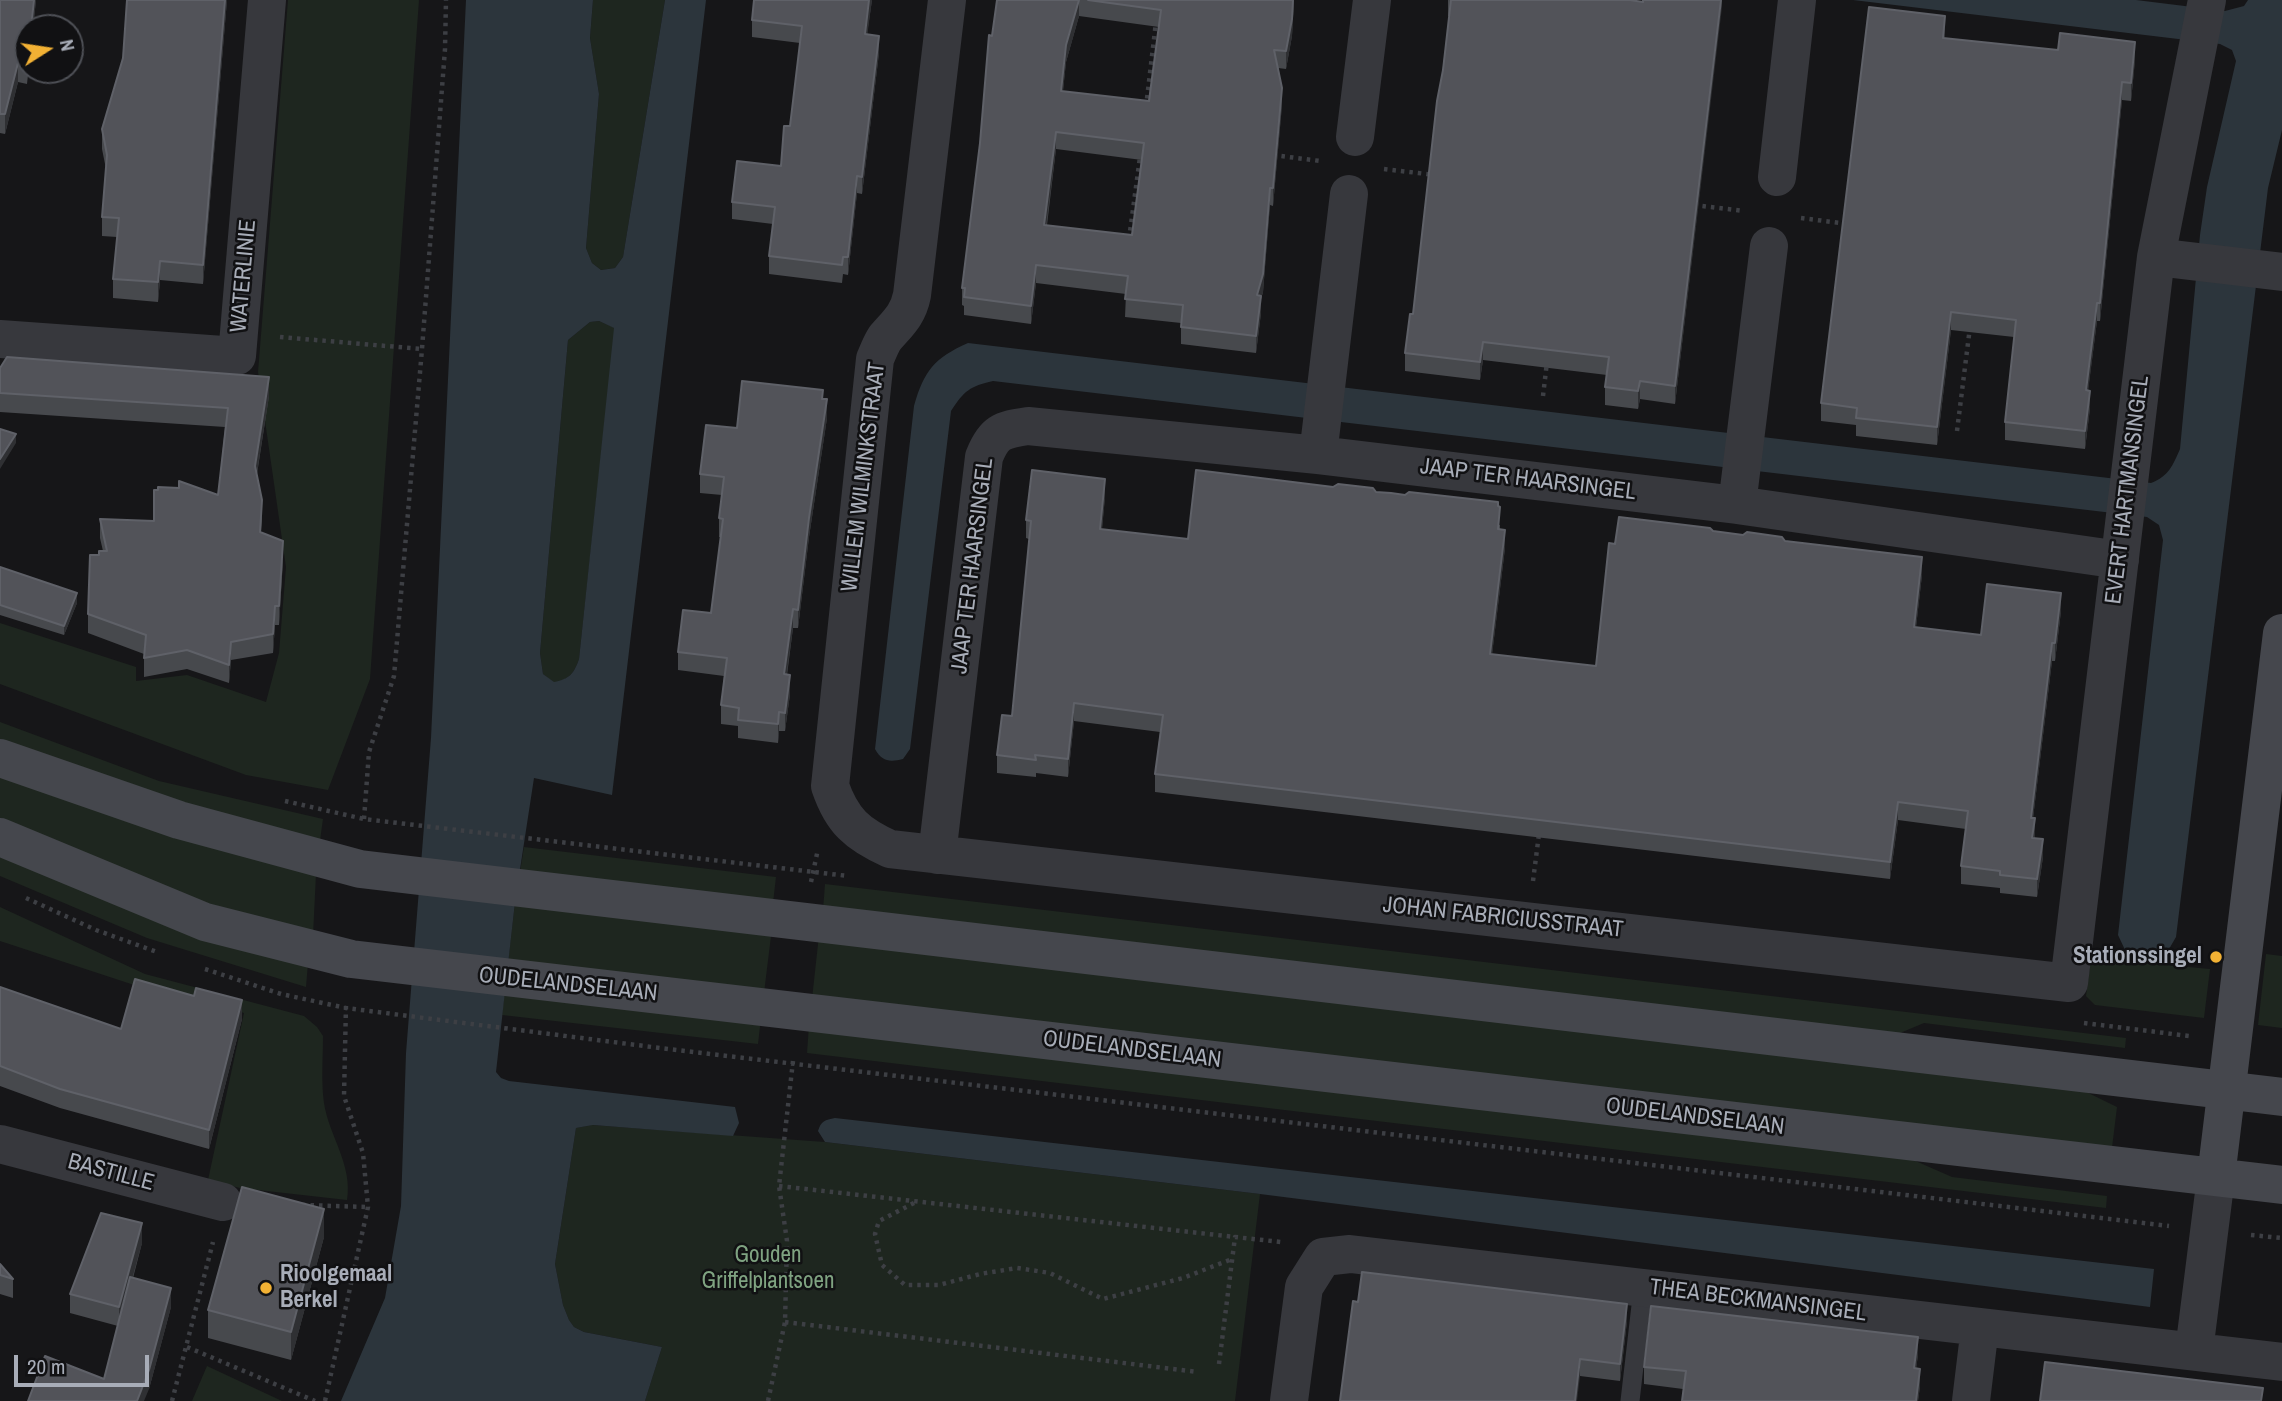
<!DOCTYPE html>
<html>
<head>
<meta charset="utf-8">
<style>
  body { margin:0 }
  #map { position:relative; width:2282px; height:1401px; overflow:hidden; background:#161618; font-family:"Archivo Narrow",sans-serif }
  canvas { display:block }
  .north { position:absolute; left:14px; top:14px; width:70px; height:70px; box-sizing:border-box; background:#111113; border:2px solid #4d4f55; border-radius:50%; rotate:78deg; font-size:19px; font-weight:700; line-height:28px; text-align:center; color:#a8adb8 }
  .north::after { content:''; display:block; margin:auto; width:24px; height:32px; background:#f2b134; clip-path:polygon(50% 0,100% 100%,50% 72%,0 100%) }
  .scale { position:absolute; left:14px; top:1355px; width:135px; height:32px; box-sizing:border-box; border:4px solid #a8adb8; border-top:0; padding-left:9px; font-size:21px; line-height:24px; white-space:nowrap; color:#a8adb8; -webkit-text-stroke:5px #111113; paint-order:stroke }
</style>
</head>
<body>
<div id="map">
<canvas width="2282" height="1401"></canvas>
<div class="north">N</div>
<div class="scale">20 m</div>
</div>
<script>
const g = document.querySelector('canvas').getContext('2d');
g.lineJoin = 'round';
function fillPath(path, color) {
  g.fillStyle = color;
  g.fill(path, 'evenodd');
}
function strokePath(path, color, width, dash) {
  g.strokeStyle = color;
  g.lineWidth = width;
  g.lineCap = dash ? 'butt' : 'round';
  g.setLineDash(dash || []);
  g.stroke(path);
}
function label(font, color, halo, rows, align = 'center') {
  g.font = font + ' "Archivo Narrow",sans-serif';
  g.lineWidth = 5;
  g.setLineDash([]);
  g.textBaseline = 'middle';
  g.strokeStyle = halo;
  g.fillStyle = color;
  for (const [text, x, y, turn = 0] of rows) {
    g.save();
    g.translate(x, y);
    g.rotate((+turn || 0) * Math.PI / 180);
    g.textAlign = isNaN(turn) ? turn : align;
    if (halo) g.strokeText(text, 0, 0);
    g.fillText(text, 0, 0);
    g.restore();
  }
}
fillPath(new Path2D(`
  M 288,0 L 419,0 L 370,679 L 328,790 L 246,775 L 0,684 L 0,623 L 136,667 L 136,681 L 187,675 L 266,702 L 279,653 L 286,567 L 258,372 Z
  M 593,0 L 665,0 L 623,257 L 615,268 L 601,270 L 592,263 L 586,248 L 599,94 L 590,38 Z
  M 599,321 L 615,328 L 579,659 C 574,673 570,679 554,683 L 543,674 L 540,653 L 568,340 L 590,322 Z
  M 0,722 L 159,781 L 323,819 L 319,848 L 0,741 Z
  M 0,770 L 316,874 L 313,936 L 149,885 L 0,823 Z
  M 524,847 L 776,877 L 773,903 L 520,872 Z
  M 0,854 L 308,963 L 306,987 L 147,938 L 0,876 Z
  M 825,884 L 2126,1038 L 2125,1048 L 1924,1023 L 1888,1038 L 823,910 Z
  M 515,902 L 772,928 L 764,993 L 508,963 Z
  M 0,907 L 145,974 L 304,1016 L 317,1027 L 323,1036 C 323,1058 321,1082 324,1103 C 329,1136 353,1165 347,1200 L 240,1188 L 208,1180 L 244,1013 L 194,997 L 189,1003 L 0,941 Z
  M 819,935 L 2072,1085 L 2117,1107 L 2111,1156 L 812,999 Z
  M 2266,954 L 2282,956 L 2282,1028 L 2258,1025 Z
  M 2091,958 L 2210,969 L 2204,1018 L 2095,1005 L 2086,996 Z
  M 505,989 L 761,1018 L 758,1044 L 502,1015 Z
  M 809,1025 L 1895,1152 L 1952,1177 L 2107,1196 L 2106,1208 L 807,1053 Z
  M 592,1125 L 825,1142 L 1260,1194 L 1235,1401 L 645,1401 L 662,1347 L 584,1332 L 574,1327 L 569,1320 L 563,1305 L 555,1264 L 576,1128 Z
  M 207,1366 L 282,1401 L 192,1401 Z`), '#1e261f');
fillPath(new Path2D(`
  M 466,0 L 593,0 L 590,38 L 599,94 L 586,248 L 592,263 L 601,270 L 615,268 L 623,257 L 665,0 L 706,0 L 612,795 L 534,778 L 515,902 L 496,1072 L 501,1078 L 509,1081 L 735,1107 L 739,1123 L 733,1136 L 593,1125 L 576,1128 L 555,1264 L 563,1305 L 569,1320 L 574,1327 L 584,1332 L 662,1347 L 645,1401 L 341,1401 L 385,1298 L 401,1206 L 406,1053 L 431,738 ZM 599,321 L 614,328 L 579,659 C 574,673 570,679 554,682 L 543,674 L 540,653 L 568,340 L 590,322 Z
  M 1853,0 L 2136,0 L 2225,11 L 2244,6 L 2248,0 L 2282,0 L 2282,130 L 2268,188 L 2176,937 L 2165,956 L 2143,962 L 2126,952 L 2118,935 L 2163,540 L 2159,525 L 2147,517 L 993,381 C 970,386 964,391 951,411 L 910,749 L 903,759 C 890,762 882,762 875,749 L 914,406 C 924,371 934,358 968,343 L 2151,483 C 2169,476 2173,465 2180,449 L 2200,235 L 2207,187 L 2236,61 L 2232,50 L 2220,44 Z
  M 835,1118 L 2154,1269 L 2150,1307 L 1260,1194 L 825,1142 L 818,1131 C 821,1121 825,1120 835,1118 Z`), '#2c353c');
strokePath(new Path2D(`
  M 1146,107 L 1156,22
  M 1273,155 L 1320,161
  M 1384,169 L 1435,175
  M 1694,205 L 1744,211
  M 1801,218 L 1848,224
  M 1129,239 L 1140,157
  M 280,337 L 422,349
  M 1543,396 L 1547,362
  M 1957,431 L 1970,327
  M 285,801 L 364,819 L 848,876
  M 364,819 L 369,752 L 394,676 L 422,349 L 445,49 L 446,0
  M 1533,881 L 1539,834
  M 811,882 L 818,849
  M 26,898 L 96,930 L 157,952
  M 205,969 L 281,994 L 346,1008 L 660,1048 L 2169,1226
  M 2084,1023 L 2189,1036
  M 779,1186 L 1235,1237
  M 914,1203 L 879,1221 L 875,1234 L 882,1265 L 905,1285 L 939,1285 L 980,1274 L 1017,1268 L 1050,1273 L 1103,1299 L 1183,1278 L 1232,1259
  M 302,1205 L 368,1207
  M 2251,1235 L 2282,1238
  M 785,1322 L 1198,1372
  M 187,1347 L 315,1401
  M 1219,1364 L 1235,1237 L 1281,1242
  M 172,1401 L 213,1242
  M 325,1401 L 368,1207 L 363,1153 L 344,1096 L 346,1005
  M 768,1401 L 785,1322 L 787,1241 L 779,1186 L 793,1061`), '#3d3f44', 4.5, [3.5, 5]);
strokePath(new Path2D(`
  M 1630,1401 L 1643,1288`), '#37383d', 19);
strokePath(new Path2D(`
  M 947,0 L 912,295 C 908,315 898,323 885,338 C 881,344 878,352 875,359 L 830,786 C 842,821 857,834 890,849 L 2069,983 L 2156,257 L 2207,0
  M 1355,137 L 1372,0
  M 1777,177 L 1797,0
  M 2156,257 L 2282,272
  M 0,339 L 237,356 L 267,0
  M 1318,455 L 1349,194
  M 1737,505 L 1769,246
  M 937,855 L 984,457 C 994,432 1001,430 1028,426 L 1318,455 L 1737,505 L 2120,560
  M 0,1144 L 223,1202
  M 2194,1351 L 2216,1177
  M 1289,1401 L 1304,1287 L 1323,1257 L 1350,1254 L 2282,1362
  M 1971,1401 L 1980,1327`), '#37383d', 38);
strokePath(new Path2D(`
  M 0,758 L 179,820 L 360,869 L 2282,1097
  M 0,837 L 205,922 L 351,959 L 2282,1185
  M 2216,1177 L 2282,633`), '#45474d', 38);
fillPath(new Path2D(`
  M 0,0 L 36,0 L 27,84 L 18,82 L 5,134 L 0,133 Z
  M 127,0 L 227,0 L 203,284 L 160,280 L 158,302 L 113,298 L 113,279 L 117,237 L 102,236 L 102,217 L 106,169 L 102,149 L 102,129 L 123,58 Z
  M 754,0 L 872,0 L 867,34 L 879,53 L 862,194 L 857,193 L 848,275 L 843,274 L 842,283 L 769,274 L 769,256 L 773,224 L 732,219 L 732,202 L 781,166 L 790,126 L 800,43 L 752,37 L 752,20 Z
  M 997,0 L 1294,0 L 1292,36 L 1286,69 L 1278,68 L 1282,105 L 1273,206 L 1270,205 L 1263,292 L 1261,299 L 1261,313 L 1256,353 L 1181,344 L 1181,323 L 1125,317 L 1126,294 L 1036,283 L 1031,324 L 964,315 L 964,306 L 962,305 L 962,288 ZM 1079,16 L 1159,27 L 1149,101 L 1063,91 L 1066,62 ZM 1056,149 L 1142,160 L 1132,235 L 1047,225 Z
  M 1448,0 L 1630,0 L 1643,2 L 1722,0 L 1675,404 L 1640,399 L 1638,409 L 1605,405 L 1605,387 L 1607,375 L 1483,360 L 1480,380 L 1405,371 L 1405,353 L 1413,314 L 1449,16 L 1448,16 Z
  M 1945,34 L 1945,38 L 2135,60 L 2131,101 L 2122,100 L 2100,321 L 2097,321 L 2088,390 L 2090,408 L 2085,449 L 2005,440 L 2005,422 L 2014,337 L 1951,330 L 1937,445 L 1856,436 L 1856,425 L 1821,421 L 1821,403 Z
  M 0,368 L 269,396 L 257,474 L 262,519 L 261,533 L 283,560 L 279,625 L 275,625 L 273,653 L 231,660 L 229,683 L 187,669 L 144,677 L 144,654 L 88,633 L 88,614 L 99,555 L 103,551 L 100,538 L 100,519 L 154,521 L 158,490 L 218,495 L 225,427 L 0,412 Z
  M 823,399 L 827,418 L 809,537 L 798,628 L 793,628 L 787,675 L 790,694 L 785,731 L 779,731 L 778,743 L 738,738 L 738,726 L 721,724 L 721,705 L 724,676 L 678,670 L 678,652 L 711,613 L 721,537 L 719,537 L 719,518 L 722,495 L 700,493 L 700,474 L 737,428 Z
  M 1376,492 L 1500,525 L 1500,530 L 1505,548 L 1492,654 L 1596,666 L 1615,544 L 1713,531 L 1785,541 L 1922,575 L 1916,627 L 1981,635 L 2061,611 L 2055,661 L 2052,661 L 2033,818 L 2035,838 L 2043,857 L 2037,897 L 2000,893 L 2000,888 L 1961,884 L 1961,866 L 1966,829 L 1898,820 L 1890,879 L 1155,792 L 1155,774 L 1160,732 L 1074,721 L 1068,777 L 1036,773 L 1036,777 L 997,773 L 997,755 L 1012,716 L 1029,539 L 1026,538 L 1026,520 L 1105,497 L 1102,529 L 1188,539 Z
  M 0,567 L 77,603 L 64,635 L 0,615 Z
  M 0,987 L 121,1029 L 242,1019 L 209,1149 L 60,1108 L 0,1086 Z
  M 324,1237 L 291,1360 L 208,1338 L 208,1310 Z
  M 142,1243 L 133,1278 L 171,1307 L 149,1389 L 104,1379 L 118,1326 L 70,1313 L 70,1294 Z
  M 0,1264 L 13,1279 L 13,1298 L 0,1294 Z
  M 1627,1321 L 1620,1381 L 1580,1376 L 1340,1401 Z
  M 1918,1355 L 1916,1368 L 1920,1386 L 1918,1401 L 1682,1401 L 1683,1389 L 1644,1384 L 1644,1367 Z`), '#47494d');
fillPath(new Path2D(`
  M 34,0 L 36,0 L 33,28 L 31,28 Z
  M 225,0 L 227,0 L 203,284 L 203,265 Z
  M 869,0 L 872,0 L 865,52 L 865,34 Z
  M 1079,0 L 1079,16 L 1066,62 L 1061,109 L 1061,91 L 1066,45 Z
  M 1293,0 L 1294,0 L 1292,36 L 1286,69 L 1286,51 Z
  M 1721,0 L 1722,0 L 1722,7 L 1675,404 L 1675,386 Z
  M 1945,16 L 1945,34 L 1943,56 L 1943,38 Z
  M 879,36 L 879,53 L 862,194 L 862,177 Z
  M 2135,42 L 2135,60 L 2131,101 L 2131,83 Z
  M 18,63 L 18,82 L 5,134 L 5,114 Z
  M 2122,82 L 2122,100 L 2100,321 L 2100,303 Z
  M 1282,88 L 1282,105 L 1273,206 L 1273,188 Z
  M 1056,132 L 1056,149 L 1044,243 L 1044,225 Z
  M 857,176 L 857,193 L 848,275 L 848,257 Z
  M 1270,188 L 1270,205 L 1263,292 L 1261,299 L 1261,313 L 1256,353 L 1257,295 Z
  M 160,261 L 160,280 L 158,302 L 158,282 Z
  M 1036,265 L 1036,283 L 1031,324 L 1031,306 Z
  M 2097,303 L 2097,321 L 2086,408 L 2086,390 Z
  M 1951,312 L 1951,330 L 1937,445 L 1937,427 Z
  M 1483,342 L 1483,360 L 1480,380 L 1480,362 Z
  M 269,377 L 269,396 L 255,485 L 255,466 Z
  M 1640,381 L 1640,399 L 1638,409 L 1638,391 Z
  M 2090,391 L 2090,408 L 2085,449 L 2085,431 Z
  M 827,399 L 827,418 L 809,537 L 798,628 L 798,610 L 809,518 Z
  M 16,434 L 16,443 L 0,469 L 0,459 Z
  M 1105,479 L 1105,497 L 1100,547 L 1100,529 Z
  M 1505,530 L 1505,548 L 1490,672 L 1490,654 Z
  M 283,541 L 283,560 L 279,625 L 279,606 Z
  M 1922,557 L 1922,575 L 1914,644 L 1914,627 Z
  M 77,593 L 77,603 L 64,635 L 64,626 Z
  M 2061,593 L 2061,611 L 2055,661 L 2055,643 Z
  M 275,606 L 275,625 L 273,653 L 273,634 Z
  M 793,609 L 793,628 L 784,693 L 784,674 Z
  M 231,642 L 231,660 L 229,683 L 229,665 Z
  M 2052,643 L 2052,661 L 2031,835 L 2031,818 Z
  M 790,675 L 790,694 L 785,731 L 785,713 Z
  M 1074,703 L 1074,721 L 1068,777 L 1068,759 Z
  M 779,712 L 779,731 L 778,743 L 778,724 Z
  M 1898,802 L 1898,820 L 1890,879 L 1890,862 Z
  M 2035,818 L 2035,836 L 2032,856 L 2032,838 Z
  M 2043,839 L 2043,857 L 2037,897 L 2037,879 Z
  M 242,1000 L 242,1019 L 209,1149 L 209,1130 Z
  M 324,1209 L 324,1237 L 291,1360 L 291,1332 Z
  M 142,1223 L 142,1243 L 119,1326 L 119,1307 Z
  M 171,1288 L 171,1307 L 149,1389 L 144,1401 L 137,1401 Z
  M 1627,1304 L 1627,1321 L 1620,1381 L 1620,1364 Z
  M 1918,1337 L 1918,1355 L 1914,1385 L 1914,1368 Z
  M 1580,1359 L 1580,1376 L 1577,1401 L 1575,1401 Z
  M 1920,1369 L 1920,1386 L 1918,1401 L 1916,1401 Z`), '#2f3033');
const building = new Path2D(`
  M 0,0 L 34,0 L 31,28 L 28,28 L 27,65 L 18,63 L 5,114 L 0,114 Z
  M 127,0 L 225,0 L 203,265 L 160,261 L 158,282 L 113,279 L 119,218 L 102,217 L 107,155 L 102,129 L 123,58 Z
  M 754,0 L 869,0 L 865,34 L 879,36 L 862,177 L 857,176 L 848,257 L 843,257 L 842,265 L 769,256 L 775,207 L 732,202 L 737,161 L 781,166 L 784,126 L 790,126 L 802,26 L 752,20 Z
  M 997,0 L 1079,0 L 1066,45 L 1061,91 L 1149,101 L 1161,10 L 1088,0 L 1293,0 L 1292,19 L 1286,51 L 1274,50 L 1282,88 L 1273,188 L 1270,188 L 1263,274 L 1257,295 L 1261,296 L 1256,336 L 1181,327 L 1183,305 L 1125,299 L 1128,276 L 1036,265 L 1031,306 L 964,297 L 965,288 L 962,288 L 980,143 L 989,35 L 992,36 ZM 1056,132 L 1144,143 L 1132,235 L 1044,225 Z
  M 1451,0 L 1630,0 L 1643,2 L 1643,0 L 1721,0 L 1675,386 L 1640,381 L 1638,391 L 1605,387 L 1609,357 L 1483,342 L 1480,362 L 1405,353 L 1410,314 L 1413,314 L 1437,101 L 1443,70 Z
  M 1869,7 L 1945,16 L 1943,38 L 2058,50 L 2060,33 L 2135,42 L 2131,83 L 2122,82 L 2100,303 L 2097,303 L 2086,390 L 2090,391 L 2085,431 L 2005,422 L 2016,320 L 1951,312 L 1937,427 L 1856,418 L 1857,408 L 1821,403 Z
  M 7,357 L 269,377 L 255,466 L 262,500 L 260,532 L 283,541 L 279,606 L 275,606 L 273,634 L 231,642 L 229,665 L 187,650 L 144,658 L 146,635 L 88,614 L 90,555 L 99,555 L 99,551 L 107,551 L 100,519 L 154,521 L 154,490 L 158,490 L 158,487 L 179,488 L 179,481 L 218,495 L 228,408 L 0,393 L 0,368 Z
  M 742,381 L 823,390 L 822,399 L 827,399 L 809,518 L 798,610 L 793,609 L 784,674 L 790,675 L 785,713 L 779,712 L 778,724 L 738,720 L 739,708 L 721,705 L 727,658 L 678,652 L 683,610 L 711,613 L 723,519 L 719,518 L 724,477 L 700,474 L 706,425 L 737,428 Z
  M 0,429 L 16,434 L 0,459 Z
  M 1032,470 L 1105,479 L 1100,529 L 1188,539 L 1196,470 L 1333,487 L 1338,484 L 1373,488 L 1376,492 L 1391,493 L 1405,495 L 1409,492 L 1498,502 L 1498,506 L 1500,507 L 1498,529 L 1505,530 L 1490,654 L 1596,666 L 1609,543 L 1615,544 L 1619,517 L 1710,528 L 1713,531 L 1743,535 L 1747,532 L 1782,537 L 1785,541 L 1922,557 L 1914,627 L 1981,635 L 1987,584 L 2061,593 L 2055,643 L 2052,643 L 2031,818 L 2035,818 L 2032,838 L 2043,839 L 2037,879 L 2000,875 L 2000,871 L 1961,866 L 1968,811 L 1898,802 L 1890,862 L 1155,774 L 1163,715 L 1074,703 L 1068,759 L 1035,755 L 1036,760 L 997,755 L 1002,715 L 1012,716 L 1031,521 L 1026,520 Z
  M 0,567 L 77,593 L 64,626 L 0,605 Z
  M 135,979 L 194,996 L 196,988 L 242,1000 L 209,1130 L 60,1089 L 0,1066 L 0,987 L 121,1029 Z
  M 242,1187 L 324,1209 L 291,1332 L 208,1310 Z
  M 101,1213 L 142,1223 L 119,1307 L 70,1294 Z
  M 0,1264 L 13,1279 L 0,1275 Z
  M 1362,1272 L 1627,1304 L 1620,1364 L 1580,1359 L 1575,1401 L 1340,1401 L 1353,1301 L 1358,1302 Z
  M 130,1277 L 171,1288 L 149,1370 L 137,1401 L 28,1401 L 45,1356 L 104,1379 Z
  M 1651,1306 L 1918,1337 L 1914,1368 L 1920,1369 L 1916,1401 L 1682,1401 L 1686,1371 L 1644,1367 Z
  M 2045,1362 L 2263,1388 L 2261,1401 L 2040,1401 Z`);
fillPath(building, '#525359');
strokePath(building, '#5f6168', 2);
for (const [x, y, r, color] of [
  [2216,957,7,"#f2b134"],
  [266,1288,7,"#f2b134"]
]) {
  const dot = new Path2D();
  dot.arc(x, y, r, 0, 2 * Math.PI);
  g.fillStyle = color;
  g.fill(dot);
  strokePath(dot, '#111113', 2.5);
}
label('23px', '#a8adb8', '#111113', [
  ["WATERLINIE",244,276,-85],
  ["WILLEM WILMINKSTRAAT",864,477,-83],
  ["JAAP TER HAARSINGEL",1528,480,7],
  ["EVERT HARTMANSINGEL",2128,490,-83],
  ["JAAP TER HAARSINGEL",973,566,-83],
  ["JOHAN FABRICIUSSTRAAT",1503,918,6],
  ["OUDELANDSELAAN",568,985,6],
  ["OUDELANDSELAAN",1132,1050,7],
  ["OUDELANDSELAAN",1695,1117,7],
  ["BASTILLE",111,1173,15],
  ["THEA BECKMANSINGEL",1758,1301,7]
]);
label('bold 23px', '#a8adb8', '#111113', [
  ["Stationssingel",2202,957],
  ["Rioolgemaal",280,1275,"left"],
  ["Berkel",280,1301,"left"]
], 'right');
label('23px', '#7fa381', '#111113', [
  ["Gouden",768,1256],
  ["Griffelplantsoen",768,1282]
]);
</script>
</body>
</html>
